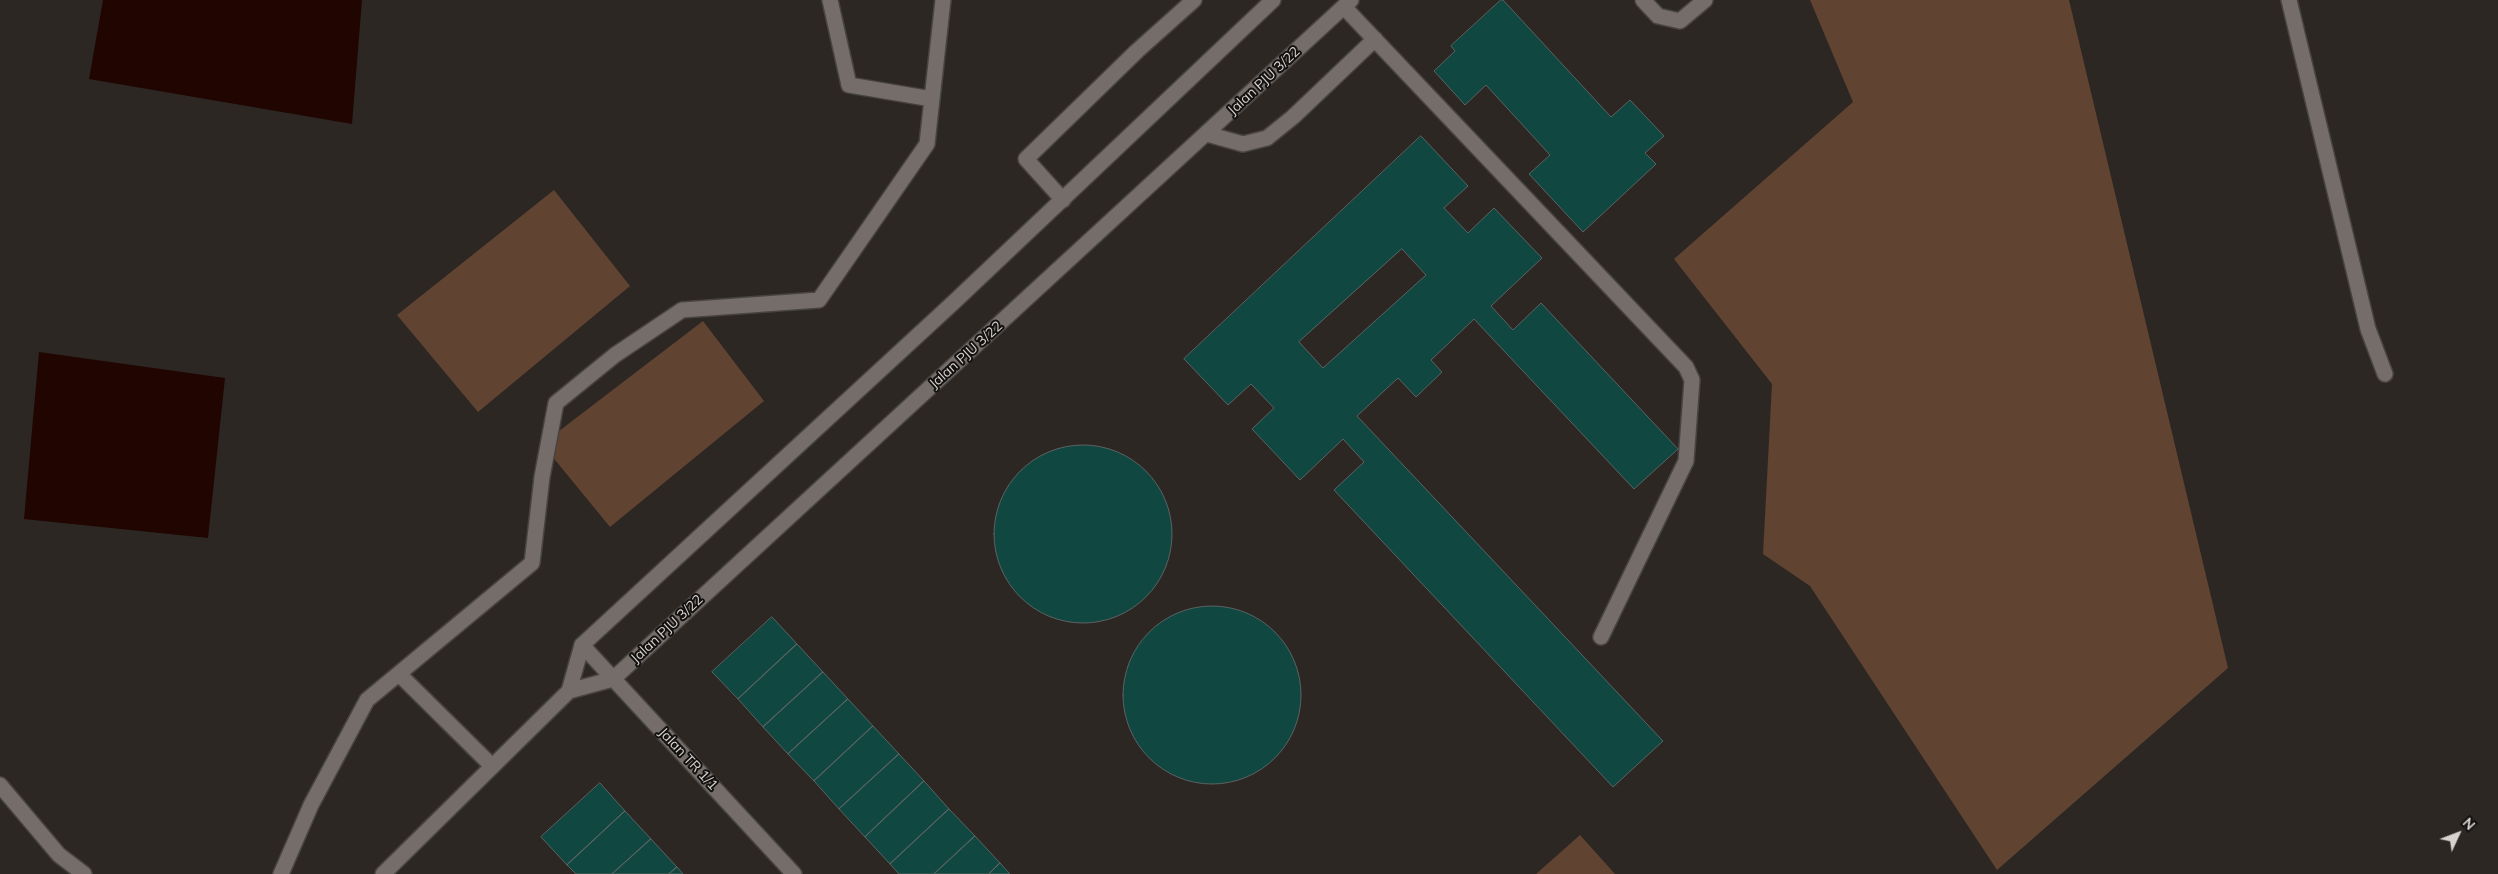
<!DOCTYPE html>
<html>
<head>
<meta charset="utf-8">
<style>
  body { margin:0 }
  #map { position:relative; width:2498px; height:874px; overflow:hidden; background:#2d2724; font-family:Mulish,sans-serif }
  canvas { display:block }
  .north { position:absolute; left:2433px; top:809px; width:50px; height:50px; -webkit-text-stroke:4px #13110f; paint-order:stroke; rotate:47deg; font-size:14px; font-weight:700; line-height:20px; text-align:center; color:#d7d3d1 }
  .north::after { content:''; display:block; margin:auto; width:18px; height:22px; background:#d7d3d1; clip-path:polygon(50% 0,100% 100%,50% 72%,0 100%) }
</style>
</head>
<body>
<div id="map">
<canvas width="2498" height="874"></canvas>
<div class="north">N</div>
</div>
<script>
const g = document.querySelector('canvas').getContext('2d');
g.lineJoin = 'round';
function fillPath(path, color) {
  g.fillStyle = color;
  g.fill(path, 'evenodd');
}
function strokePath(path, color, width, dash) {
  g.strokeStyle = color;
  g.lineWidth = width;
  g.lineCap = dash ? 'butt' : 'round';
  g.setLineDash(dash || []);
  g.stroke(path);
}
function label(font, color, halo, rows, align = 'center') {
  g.font = font + ' Mulish,sans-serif';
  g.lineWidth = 4;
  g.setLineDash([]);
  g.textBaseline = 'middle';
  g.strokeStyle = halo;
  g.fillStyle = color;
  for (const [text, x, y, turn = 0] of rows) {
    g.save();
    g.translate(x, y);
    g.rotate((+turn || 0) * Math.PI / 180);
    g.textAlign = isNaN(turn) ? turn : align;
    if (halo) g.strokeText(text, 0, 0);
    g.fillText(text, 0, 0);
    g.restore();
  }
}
fillPath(new Path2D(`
  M 1810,0 L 2069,0 L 2228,668 L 1997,870 L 1810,586 L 1763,554 L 1772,384 L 1674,259 L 1853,102 Z
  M 554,190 L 630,286 L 478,412 L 397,315 Z
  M 703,321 L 764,401 L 610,527 L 542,444 Z
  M 1580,835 L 1615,874 L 1536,874 Z`), '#614331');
fillPath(new Path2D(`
  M 103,0 L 362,0 L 352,124 L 89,79 Z
  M 39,352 L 225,378 L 208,538 L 24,519 Z`), '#200500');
const building = new Path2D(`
  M 1501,0 L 1503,0 L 1611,117 L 1630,100 L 1664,136 L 1645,153 L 1656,164 L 1583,232 L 1529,174 L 1550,155 L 1486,85 L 1465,105 L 1434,71 L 1455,51 L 1451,46 Z
  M 1421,136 L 1468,186 L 1444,208 L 1468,233 L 1494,208 L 1542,258 L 1491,306 L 1513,330 L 1541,303 L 1678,449 L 1634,489 L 1474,319 L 1431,360 L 1442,372 L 1416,397 L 1398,378 L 1357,416 L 1663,741 L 1613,787 L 1334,490 L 1364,462 L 1343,439 L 1300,480 L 1252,429 L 1274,408 L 1251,384 L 1228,405 L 1184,359 ZM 1402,249 L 1426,275 L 1323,368 L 1299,342 Z
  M994 534a89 89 0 1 1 178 0a89 89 0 1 1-178 0Z
  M1123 695a89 89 0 1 1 178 0a89 89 0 1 1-178 0Z
  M 772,617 L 797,644 L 738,699 L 712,672 Z
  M 797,644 L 823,672 L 763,727 L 738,699 Z
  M 823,672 L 848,699 L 788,754 L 763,727 Z
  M 848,699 L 873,726 L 814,781 L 788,754 Z
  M 873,726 L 899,754 L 839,809 L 814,781 Z
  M 899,754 L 924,781 L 865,837 L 839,809 Z
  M 924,781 L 949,809 L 890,864 L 865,837 Z
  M 600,783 L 625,811 L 567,865 L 541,837 Z
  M 949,809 L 975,836 L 934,874 L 899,874 L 890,864 Z
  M 625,811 L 651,839 L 612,874 L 576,874 L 567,865 Z
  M 975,836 L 1000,863 L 989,874 L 934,874 Z
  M 651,839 L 677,867 L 669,874 L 612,874 Z
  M 1000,863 L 1010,874 L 989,874 Z
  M 677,867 L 683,874 L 669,874 Z`);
fillPath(building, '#114741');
strokePath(building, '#5b6362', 1);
const service = new Path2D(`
  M 830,0 L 849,85 L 932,99
  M 1643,0 L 1658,16 L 1680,21 L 1705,0
  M 1344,7 L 1686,367 L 1692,380 L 1686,461 L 1601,637
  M 1207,134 L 1243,144 L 1267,138 L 1293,117 L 1375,39
  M 1063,200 L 1026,159 L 1137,51 L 1194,0
  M 399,674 L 492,766
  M 0,785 L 59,855 L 84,874
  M 281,874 L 311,805 L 367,700 L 532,563 L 542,477 L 556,403 L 615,355 L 682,310 L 819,300 L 927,144 L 943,0`);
const minor = new Path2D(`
  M 2289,0 L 2368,329 L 2385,374
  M 582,645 L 794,874`);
const tertiary = new Path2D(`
  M 569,691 L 582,645 L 954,302 L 1273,0
  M 383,874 L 569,691 L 613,679 L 1351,0`);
strokePath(service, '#474340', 18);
strokePath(minor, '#474340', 18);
strokePath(tertiary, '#474340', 18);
strokePath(service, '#746d69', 15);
strokePath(minor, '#746d69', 15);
strokePath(tertiary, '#746d69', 15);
label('14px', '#d7d3d1', '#13110f', [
  ["Jalan PJU 3/22",1264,81,-43],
  ["Jalan PJU 3/22",966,355,-42],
  ["Jalan PJU 3/22",667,629,-43],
  ["Jalan TR 1/1",688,759,47]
]);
</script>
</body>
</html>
